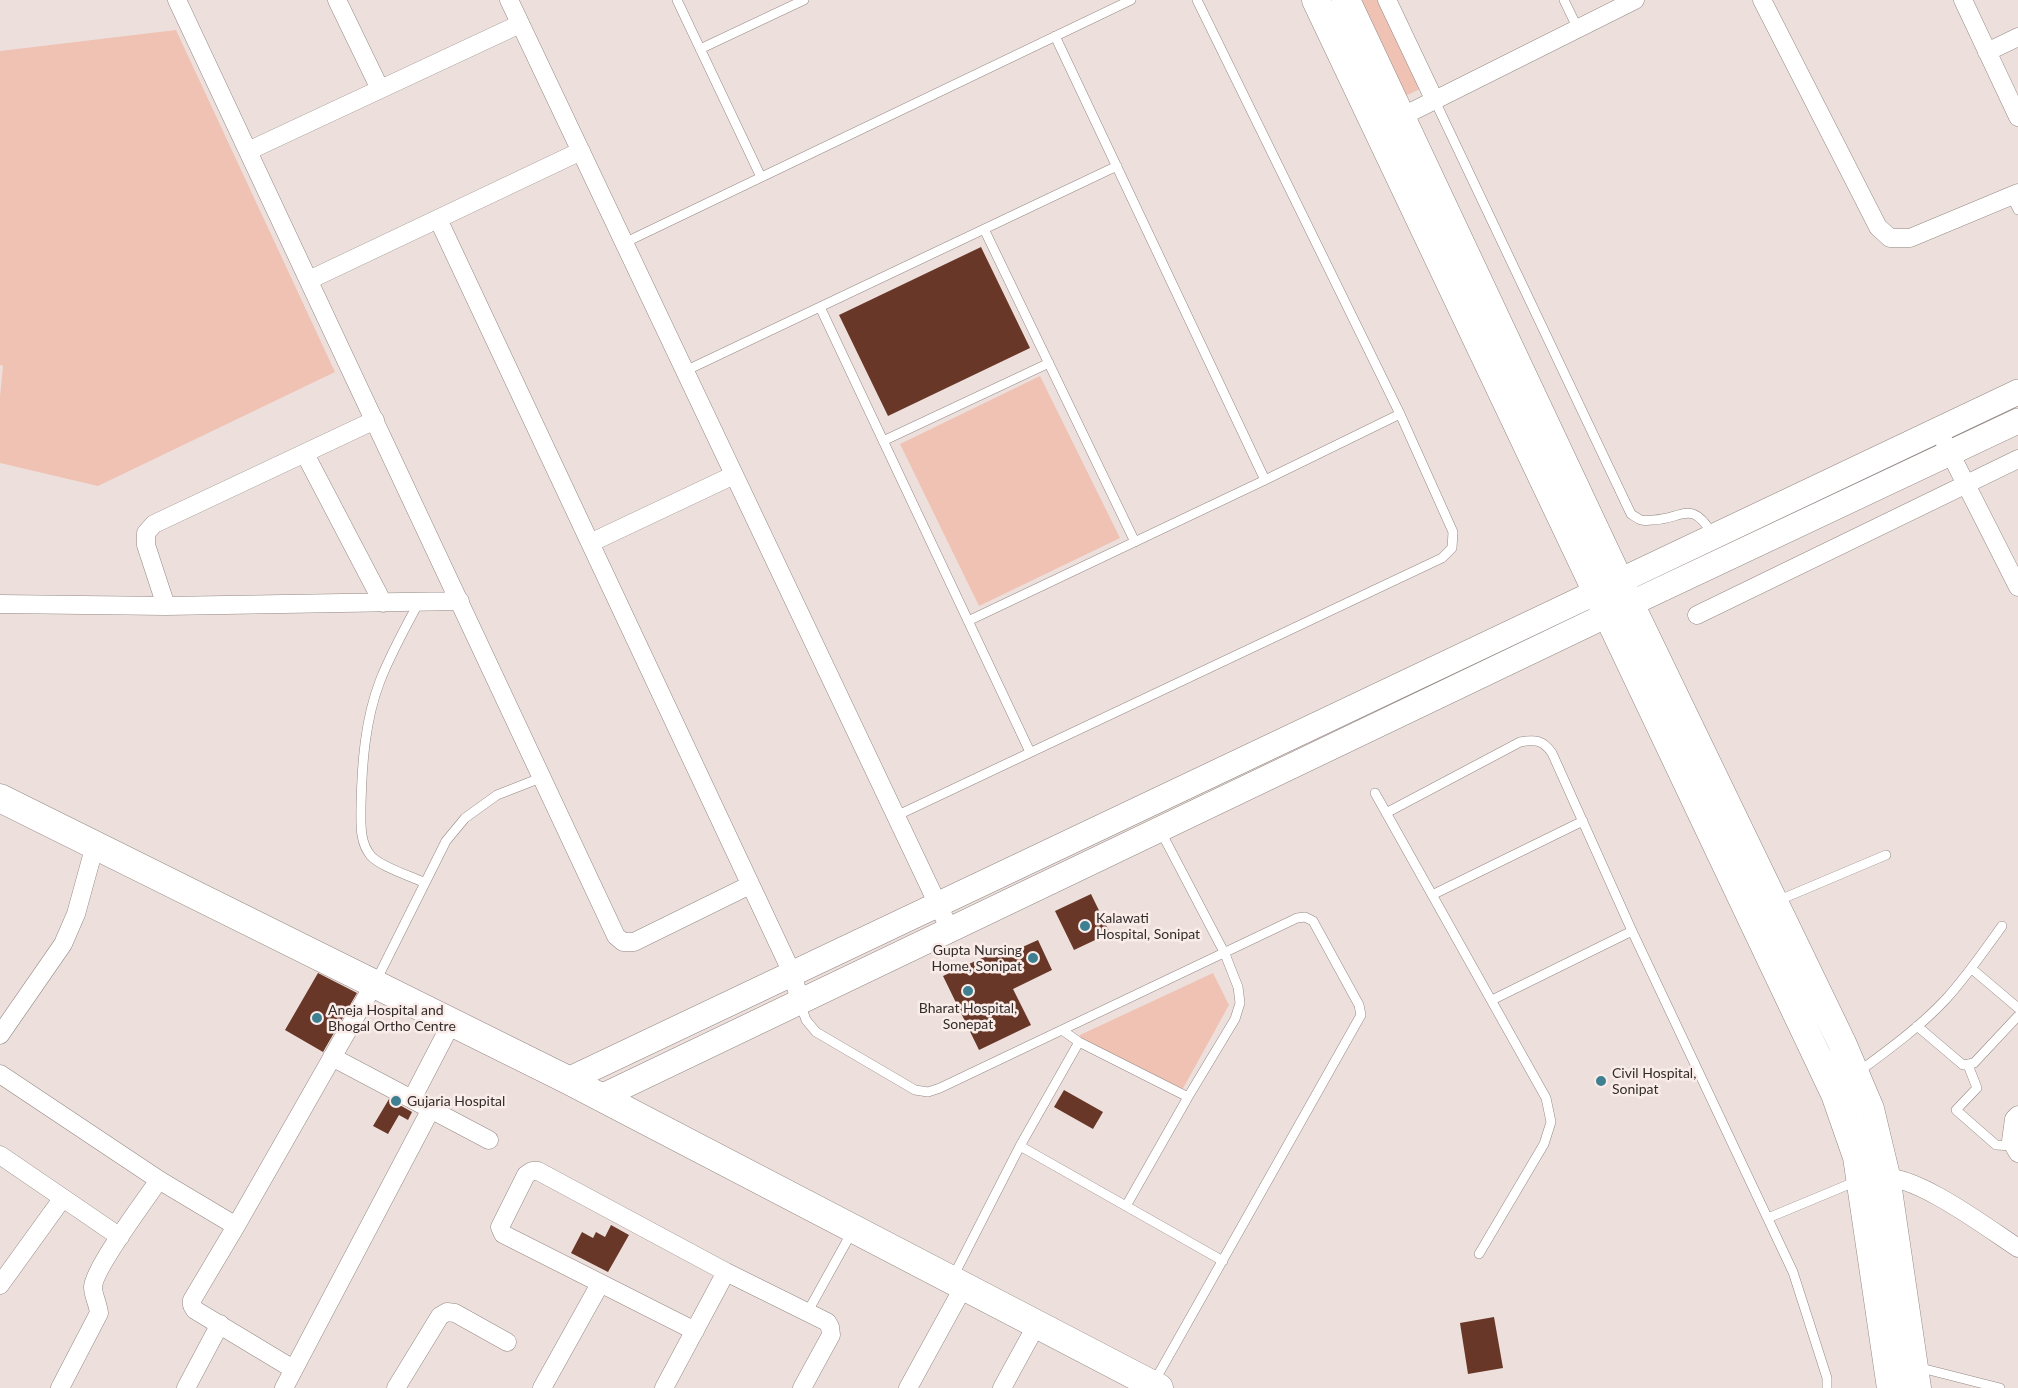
<!DOCTYPE html>
<html>
<head>
<meta charset="utf-8">
<style>
  body { margin:0 }
  canvas { display:block; background:#ede0dc }
</style>
</head>
<body>
<canvas width="2018" height="1388"></canvas>
<script>
const g = document.querySelector('canvas').getContext('2d');
g.lineJoin = 'round';
function fillPath(path, color) {
  g.fillStyle = color;
  g.fill(path, 'evenodd');
}
function strokePath(path, color, width, dash) {
  g.strokeStyle = color;
  g.lineWidth = width;
  g.lineCap = dash ? 'butt' : 'round';
  g.setLineDash(dash || []);
  g.stroke(path);
}
function label(font, color, halo, rows, align = 'center') {
  g.font = font + ' Lato,sans-serif';
  g.lineWidth = 5;
  g.setLineDash([]);
  g.textBaseline = 'middle';
  g.strokeStyle = halo;
  g.fillStyle = color;
  for (const [text, x, y, turn = 0] of rows) {
    g.save();
    g.translate(x, y);
    g.rotate((+turn || 0) * Math.PI / 180);
    g.textAlign = isNaN(turn) ? turn : align;
    if (halo) g.strokeText(text, 0, 0);
    g.fillText(text, 0, 0);
    g.restore();
  }
}
fillPath(new Path2D(`
  M 1355,0 L 1378,0 L 1420,89 L 1401,98 Z
  M 176,30 L 335,372 L 98,486 L 0,463 L 0,397 L 3,366 L 0,365 L 0,51 Z
  M 1040,376 L 1120,538 L 979,606 L 900,444 Z
  M 1213,973 L 1229,1005 L 1181,1092 L 1082,1049 L 1080,1035 Z`), '#efc2b4');
fillPath(new Path2D(`
  M 981,247 L 1030,348 L 888,416 L 839,315 Z
  M 1091,894 L 1110,933 L 1074,950 L 1055,911 Z
  M 1038,940 L 1052,970 L 1013,989 L 1031,1025 L 979,1050 L 943,976 L 995,952 L 998,958 Z
  M 318,973 L 357,993 L 323,1052 L 285,1030 Z
  M 1064,1090 L 1103,1112 L 1093,1129 L 1054,1107 Z
  M 389,1099 L 412,1112 L 408,1120 L 399,1115 L 388,1134 L 373,1126 Z
  M 611,1225 L 629,1235 L 608,1272 L 571,1253 L 582,1232 L 593,1238 L 596,1232 L 605,1237 Z
  M 1494,1317 L 1503,1368 L 1468,1374 L 1460,1323 Z`), '#693728');
const lane = new Path2D(`
  M 677,0 L 761,177
  M 1564,0 L 1578,29
  M 1055,36 L 1265,480
  M 700,49 L 804,0
  M 1435,101 L 1631,514 C 1634,516 1638,519 1641,520 C 1645,521 1649,520 1653,520 C 1683,519 1691,498 1713,535
  M 2011,196 L 2018,210
  M 984,229 L 1135,542
  M 624,243 L 1131,0
  M 820,307 L 1030,752
  M 685,371 L 1117,166
  M 883,441 L 1049,363
  M 419,602 C 405,628 391,653 380,681 C 365,720 362,763 361,805 C 361,822 359,842 371,856 C 381,867 411,876 425,883
  M 968,621 L 1265,480 L 1400,414
  M 1375,793 L 1546,1098 L 1551,1122 L 1544,1144 L 1479,1254
  M 1386,813 L 1520,742 C 1535,739 1543,740 1552,753 L 1632,931 L 1793,1272 L 1827,1378 L 1827,1388
  M 896,816 L 1442,558 L 1452,548 L 1453,532 L 1400,414 L 1197,0
  M 1432,895 L 1583,821
  M 1777,901 L 1886,855
  M 1972,969 L 2018,1008
  M 376,981 L 446,841 L 465,818 L 497,795 L 543,777
  M 1492,1000 L 1632,931
  M 800,1003 L 806,1020 L 816,1032 L 915,1090 L 928,1092 L 940,1088 L 1297,918 L 1305,917 L 1313,921 L 1359,1005 L 1361,1015 L 1154,1382
  M 1917,1026 L 1963,1065 L 1974,1063 L 2018,1016
  M 1079,1042 L 1188,1097
  M 1968,1065 L 1977,1088 L 1956,1110 L 1996,1145 L 2014,1146
  M 1857,1073 C 1888,1050 1920,1027 1946,999 C 1967,976 1984,951 2002,926
  M 1020,1146 L 1223,1261
  M 1126,1206 L 1188,1097 L 1235,1019 L 1240,1003 L 1238,987 L 1225,954 L 1160,830
  M 1768,1218 L 1857,1181
  M 953,1277 L 1020,1146 L 1079,1042 L 1062,1030
  M 807,1313 L 853,1230
  M 1917,1367 L 2000,1388`);
const street = new Path2D(`
  M 177,0 L 616,936 L 623,942 L 634,942 L 750,885
  M 337,0 L 380,89
  M 509,0 L 950,930
  M 1387,0 L 1435,101
  M 1762,0 L 1878,227 L 1890,238 L 1910,238 L 2018,193
  M 1963,0 L 2018,117
  M 1987,52 L 2018,37
  M 1393,121 L 1635,0
  M 248,151 L 520,24
  M 438,219 L 792,973 L 800,1001
  M 309,280 L 581,151
  M 1945,443 L 2018,587
  M 305,454 L 383,603
  M 590,543 L 734,475
  M 0,604 L 166,606 L 460,601
  M 166,606 L 146,545 L 146,533 L 154,524 L 375,420
  M 1697,615 L 2018,459
  M 0,1035 L 63,944 L 76,914 L 95,845
  M 332,1057 L 489,1140
  M 0,1074 L 159,1180 C 146,1199 94,1268 93,1287 C 93,1295 98,1304 99,1313 L 60,1388
  M 412,1099 L 452,1022
  M 2018,1115 L 2014,1119 L 2011,1141 L 2018,1153
  M 0,1155 L 120,1237
  M 1878,1177 C 1915,1173 1986,1227 2018,1248
  M 159,1180 L 236,1226
  M 0,1285 L 62,1199
  M 695,1331 L 503,1234 L 500,1227 L 526,1175 L 532,1171 L 538,1171 L 726,1272 L 827,1322 L 830,1327 L 831,1335 L 802,1388
  M 293,1369 L 195,1310 L 192,1305 L 192,1300 L 236,1226 L 374,984
  M 186,1388 L 220,1324
  M 284,1388 L 431,1109
  M 396,1388 L 440,1316 L 447,1312 L 455,1313 L 507,1342
  M 542,1388 L 600,1284
  M 664,1388 L 726,1272
  M 908,1388 L 964,1286
  M 1002,1388 L 1037,1324`);
const secondary = new Path2D(`
  M 568,1080 L 2018,392
  M 601,1097 L 1630,604 L 2018,421`);
const primary = new Path2D(`
  M 1316,0 L 1835,1094 L 1857,1157 L 1891,1388
  M 1346,0 L 1630,604 L 1842,1043 L 1870,1109 L 1886,1176 L 1917,1388`);
const highway = new Path2D(`
  M 0,798 L 568,1080 L 1159,1388`);
strokePath(lane, '#938884', 10);
strokePath(street, '#938884', 19);
strokePath(secondary, '#938884', 26);
strokePath(primary, '#938884', 29);
strokePath(highway, '#938884', 29);
strokePath(lane, '#fff', 9);
strokePath(street, '#fff', 18);
strokePath(secondary, '#fff', 25);
strokePath(primary, '#fff', 28);
strokePath(highway, '#fff', 28);
for (const [x, y, r, color] of [
  [1085,926,6,"#3e8092"],
  [1033,958,6,"#3e8092"],
  [968,991,6,"#3e8092"],
  [317,1018,6,"#3e8092"],
  [1601,1081,6,"#3e8092"],
  [396,1101,6,"#3e8092"]
]) {
  const dot = new Path2D();
  dot.arc(x, y, r, 0, 2 * Math.PI);
  g.fillStyle = color;
  g.fill(dot);
  strokePath(dot, '#faede9', 2);
}
label('14px', '#322d2b', '#faede9', [
  ["Kalawati",1096,918],
  ["Hospital, Sonipat",1096,934],
  ["Gupta Nursing",1022,950,"right"],
  ["Home, Sonipat",1022,966,"right"],
  ["Bharat Hospital,",968,1008,"center"],
  ["Sonepat",968,1024,"center"],
  ["Aneja Hospital and",328,1010],
  ["Bhogal Ortho Centre",328,1026],
  ["Civil Hospital,",1612,1073],
  ["Sonipat",1612,1089],
  ["Gujaria Hospital",407,1101]
], 'left');
</script>
</body>
</html>
